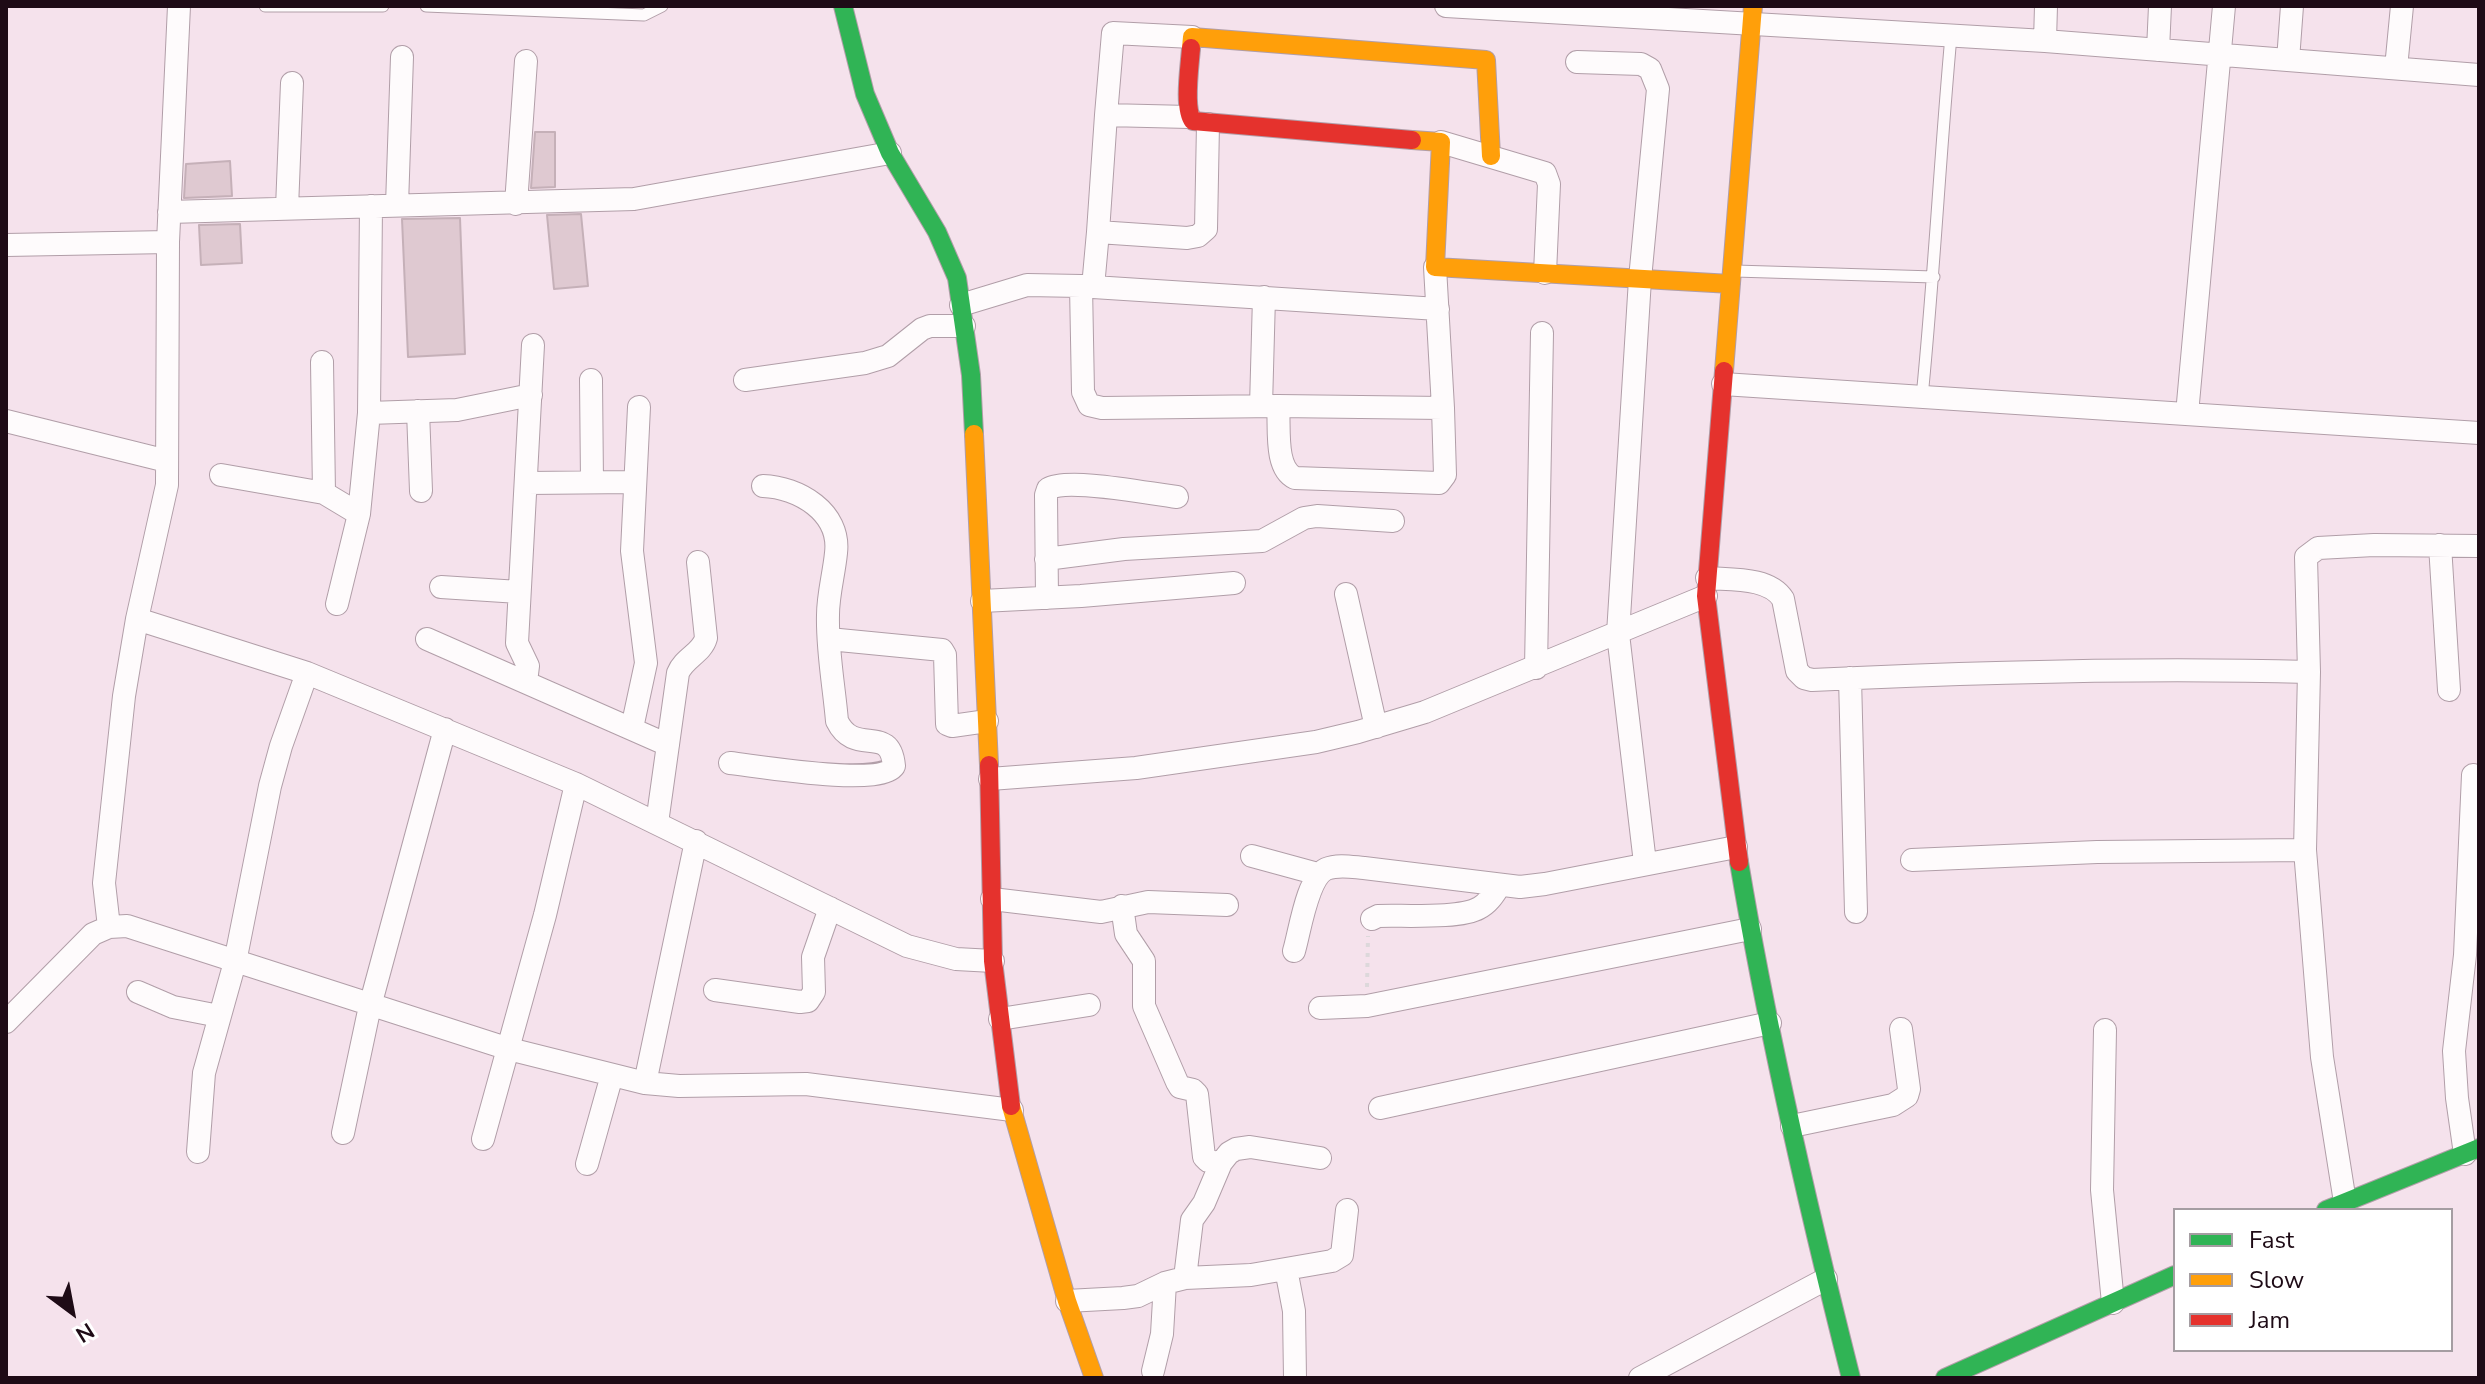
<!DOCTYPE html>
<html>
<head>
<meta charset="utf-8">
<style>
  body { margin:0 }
  #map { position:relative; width:2485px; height:1384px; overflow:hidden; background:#f5e2ec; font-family:"Nunito Sans",sans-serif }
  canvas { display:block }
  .frame { position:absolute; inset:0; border:8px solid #1e0b16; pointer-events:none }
  .legend { position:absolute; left:2173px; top:1208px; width:280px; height:144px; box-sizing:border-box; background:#fff; border:2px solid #a59da2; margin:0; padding:10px 14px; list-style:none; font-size:24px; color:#1e0b16 }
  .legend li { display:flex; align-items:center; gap:16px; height:40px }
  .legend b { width:40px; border:2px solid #a59da2 }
  .north { position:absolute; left:32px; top:1272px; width:80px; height:80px; -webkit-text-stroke:6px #fff; paint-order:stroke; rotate:148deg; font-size:22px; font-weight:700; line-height:32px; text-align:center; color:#1e0b16 }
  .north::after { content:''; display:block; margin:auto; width:28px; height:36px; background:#1e0b16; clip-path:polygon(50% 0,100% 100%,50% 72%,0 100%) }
</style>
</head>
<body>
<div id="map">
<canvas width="2485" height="1384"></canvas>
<div class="frame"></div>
<ul class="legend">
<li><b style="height:10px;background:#30b455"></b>Fast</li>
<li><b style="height:10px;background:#ff9f0a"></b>Slow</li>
<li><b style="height:10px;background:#e5322d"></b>Jam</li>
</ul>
<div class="north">N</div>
</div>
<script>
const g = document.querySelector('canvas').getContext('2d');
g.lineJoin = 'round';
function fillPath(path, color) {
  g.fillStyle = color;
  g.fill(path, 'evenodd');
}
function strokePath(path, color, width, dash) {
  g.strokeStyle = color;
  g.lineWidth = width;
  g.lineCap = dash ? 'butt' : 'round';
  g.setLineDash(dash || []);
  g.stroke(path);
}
const building = new Path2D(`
  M 535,132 L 555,132 L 555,187 L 531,188 Z
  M 230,161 L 232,196 L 184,198 L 186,164 Z
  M 581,214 L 588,286 L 554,289 L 547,215 Z
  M 460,218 L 465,354 L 408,357 L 402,219 Z
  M 240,224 L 242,263 L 201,265 L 199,225 Z`);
fillPath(building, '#dfc9d1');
strokePath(building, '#c5b0b8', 2);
const lane = new Path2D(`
  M 265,6 L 383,6
  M 426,6 L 644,15 L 662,6
  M 1735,271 L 1934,277
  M 1922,397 C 1934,277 1940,156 1951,36`);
const street = new Path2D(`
  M 1446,6 L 2045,41 L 2479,75
  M 2045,41 L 2046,6
  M 2158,50 L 2160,6
  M 2288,60 L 2292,6
  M 1577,62 L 1641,64 L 1650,69 L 1658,89 L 1640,279 L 1618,634 L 1645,863
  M 2396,68 L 2402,6
  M 1106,115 L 1113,33 L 1192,37
  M 1189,117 L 1106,115 L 1098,232 L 1187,238 L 1198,236 L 1206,229 L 1208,124
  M 1441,142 L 1545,173 L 1549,184 L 1545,273
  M 516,204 L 526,61
  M 397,205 L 402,57
  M 287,208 L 292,83
  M 169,212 L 634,199 L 890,153
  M 6,245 L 168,242
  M 1435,267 L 1443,408 L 1278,406 C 1280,427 1274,468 1295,478 L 1439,483 L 1445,475 L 1443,408
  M 1082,286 L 1093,287 L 1098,232
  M 1093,287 L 1438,309
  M 961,305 L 1027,285 L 1081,286 L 1083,392 L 1089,405 L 1102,408 L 1278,406
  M 322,362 L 324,493
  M 591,380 L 592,482
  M 745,380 L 865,363 L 888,356 L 922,329 L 930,326 L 964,326
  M 1723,384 L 2479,433
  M 1261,406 L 1264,297
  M 418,411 L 421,491
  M 369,413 L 457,410 L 531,395
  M 2187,414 L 2224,6
  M 6,421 L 167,461
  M 221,475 L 324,493 L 359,514
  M 527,483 L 634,482
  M 2440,545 L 2449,690
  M 1046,559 L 1124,549 L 1262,541 L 1304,518 L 1317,516 L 1393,521
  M 1707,578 C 1732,580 1769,577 1783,599 L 1797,671 L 1804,678 L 1812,680 C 1978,672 2143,667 2309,672
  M 441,587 L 519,592
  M 1346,594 L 1376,727
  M 1047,598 L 1046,495 L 1048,489 C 1068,477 1150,494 1177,497
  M 982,601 L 1081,596 L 1234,583
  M 337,604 L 359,514 L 369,413 L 371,206
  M 137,619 L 307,673 L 576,784 L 907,946 L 956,959 L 993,961
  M 427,639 L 668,745
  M 829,639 L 942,650 L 945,655 L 947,724 L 952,726 L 987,721
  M 1536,668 L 1542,333
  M 1850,678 L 1856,912
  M 526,682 L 528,666 L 517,643 L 533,345
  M 632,728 L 646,663 L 632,551 L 639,407
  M 730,763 C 758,766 880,787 894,766 C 890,722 855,758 837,721 C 834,686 827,650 828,615 C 828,594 834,574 836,553 C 841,512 798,487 763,486
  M 990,779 L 1136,768 L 1316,742 L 1358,732 L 1425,712 L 1706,596
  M 657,823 L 678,673 C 684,658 702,653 706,638 L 698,562
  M 1252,856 L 1318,874
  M 1912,860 L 2097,852 L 2305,850
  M 992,899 L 1101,912 L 1148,902 L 1227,905
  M 1122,906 L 1126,934 L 1144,961 L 1144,1006 L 1177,1082 L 1180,1087 L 1193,1090 L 1197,1094 L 1204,1157 L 1208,1161 L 1221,1163
  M 1372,919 L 1378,916 C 1403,915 1460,919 1479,908 C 1489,903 1494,894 1500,885
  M 109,927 L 104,883 L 124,696 L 137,619 L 167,485 L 168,242 L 179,6
  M 1294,951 C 1300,931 1307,878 1326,869 C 1338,864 1352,867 1364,868 L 1520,887 L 1545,884 L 1736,847
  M 715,990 L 800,1002 L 808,1001 L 814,992 L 813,957 L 830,908
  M 138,992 L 173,1007 L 219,1016
  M 1320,1008 L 1367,1006 L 1750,929
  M 1000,1019 L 1089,1005
  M 6,1022 L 93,934 L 109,927 L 127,926 L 509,1049 L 645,1083 L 679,1086 L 806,1084 L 1012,1110
  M 2105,1030 L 2102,1190 L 2113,1303
  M 645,1083 L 696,841
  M 1380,1108 L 1770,1023
  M 1792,1126 L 1893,1105 L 1907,1096 L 1909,1089 L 1901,1029
  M 343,1133 L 370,1006 L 445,729
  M 483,1139 L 545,915 L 576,784
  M 198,1152 L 204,1073 L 235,962 L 270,786 L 281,746 L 307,673
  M 2465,1154 L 2457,1098 L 2454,1051 L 2465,955 L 2473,775
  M 587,1164 L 612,1075
  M 2345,1202 L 2322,1057 L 2305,850 L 2309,672 L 2306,557 L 2318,548 L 2374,545 L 2479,546
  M 1286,1269 L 1294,1311 L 1295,1378
  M 1185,1278 L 1192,1220 L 1204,1203 L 1221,1163 L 1229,1153 L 1236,1149 L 1250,1147 L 1320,1158
  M 1067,1301 L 1123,1298 L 1138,1296 L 1165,1283 L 1185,1278 L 1251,1275 L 1332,1261 L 1342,1255 L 1347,1210
  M 1153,1371 L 1162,1334 L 1165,1283
  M 1640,1378 L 1826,1279`);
const fast = new Path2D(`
  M 843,6 L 865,94 L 890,153 L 937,232 L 957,278 L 971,375 L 974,434
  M 1739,862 C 1768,1035 1808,1208 1851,1378
  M 2326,1210 L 2479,1148
  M 1945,1378 L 2175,1275`);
const slow = new Path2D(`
  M 1191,48 L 1192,37 L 1486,60 L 1491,156
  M 1412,140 L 1441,142 L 1435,267 L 1731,284
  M 1724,371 L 1753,6
  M 974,434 L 989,765
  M 1011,1106 L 1067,1301 L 1094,1378`);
const jam = new Path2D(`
  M 1191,48 C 1190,65 1183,108 1193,121 L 1412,140
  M 1724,371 L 1706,596 L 1739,862
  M 989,765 L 993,961 L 1011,1106`);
strokePath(lane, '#b19ea8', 13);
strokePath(street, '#b19ea8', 24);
strokePath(fast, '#b19ea8', 20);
strokePath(slow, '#b19ea8', 20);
strokePath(jam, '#b19ea8', 20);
strokePath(new Path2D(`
  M 1367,987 L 1368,936`), '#ddd8db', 4, [4, 6]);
strokePath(lane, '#fefbfc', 11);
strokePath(street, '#fefbfc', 22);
strokePath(fast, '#30b455', 18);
strokePath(slow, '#ff9f0a', 18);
strokePath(jam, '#e5322d', 18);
</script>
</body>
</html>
